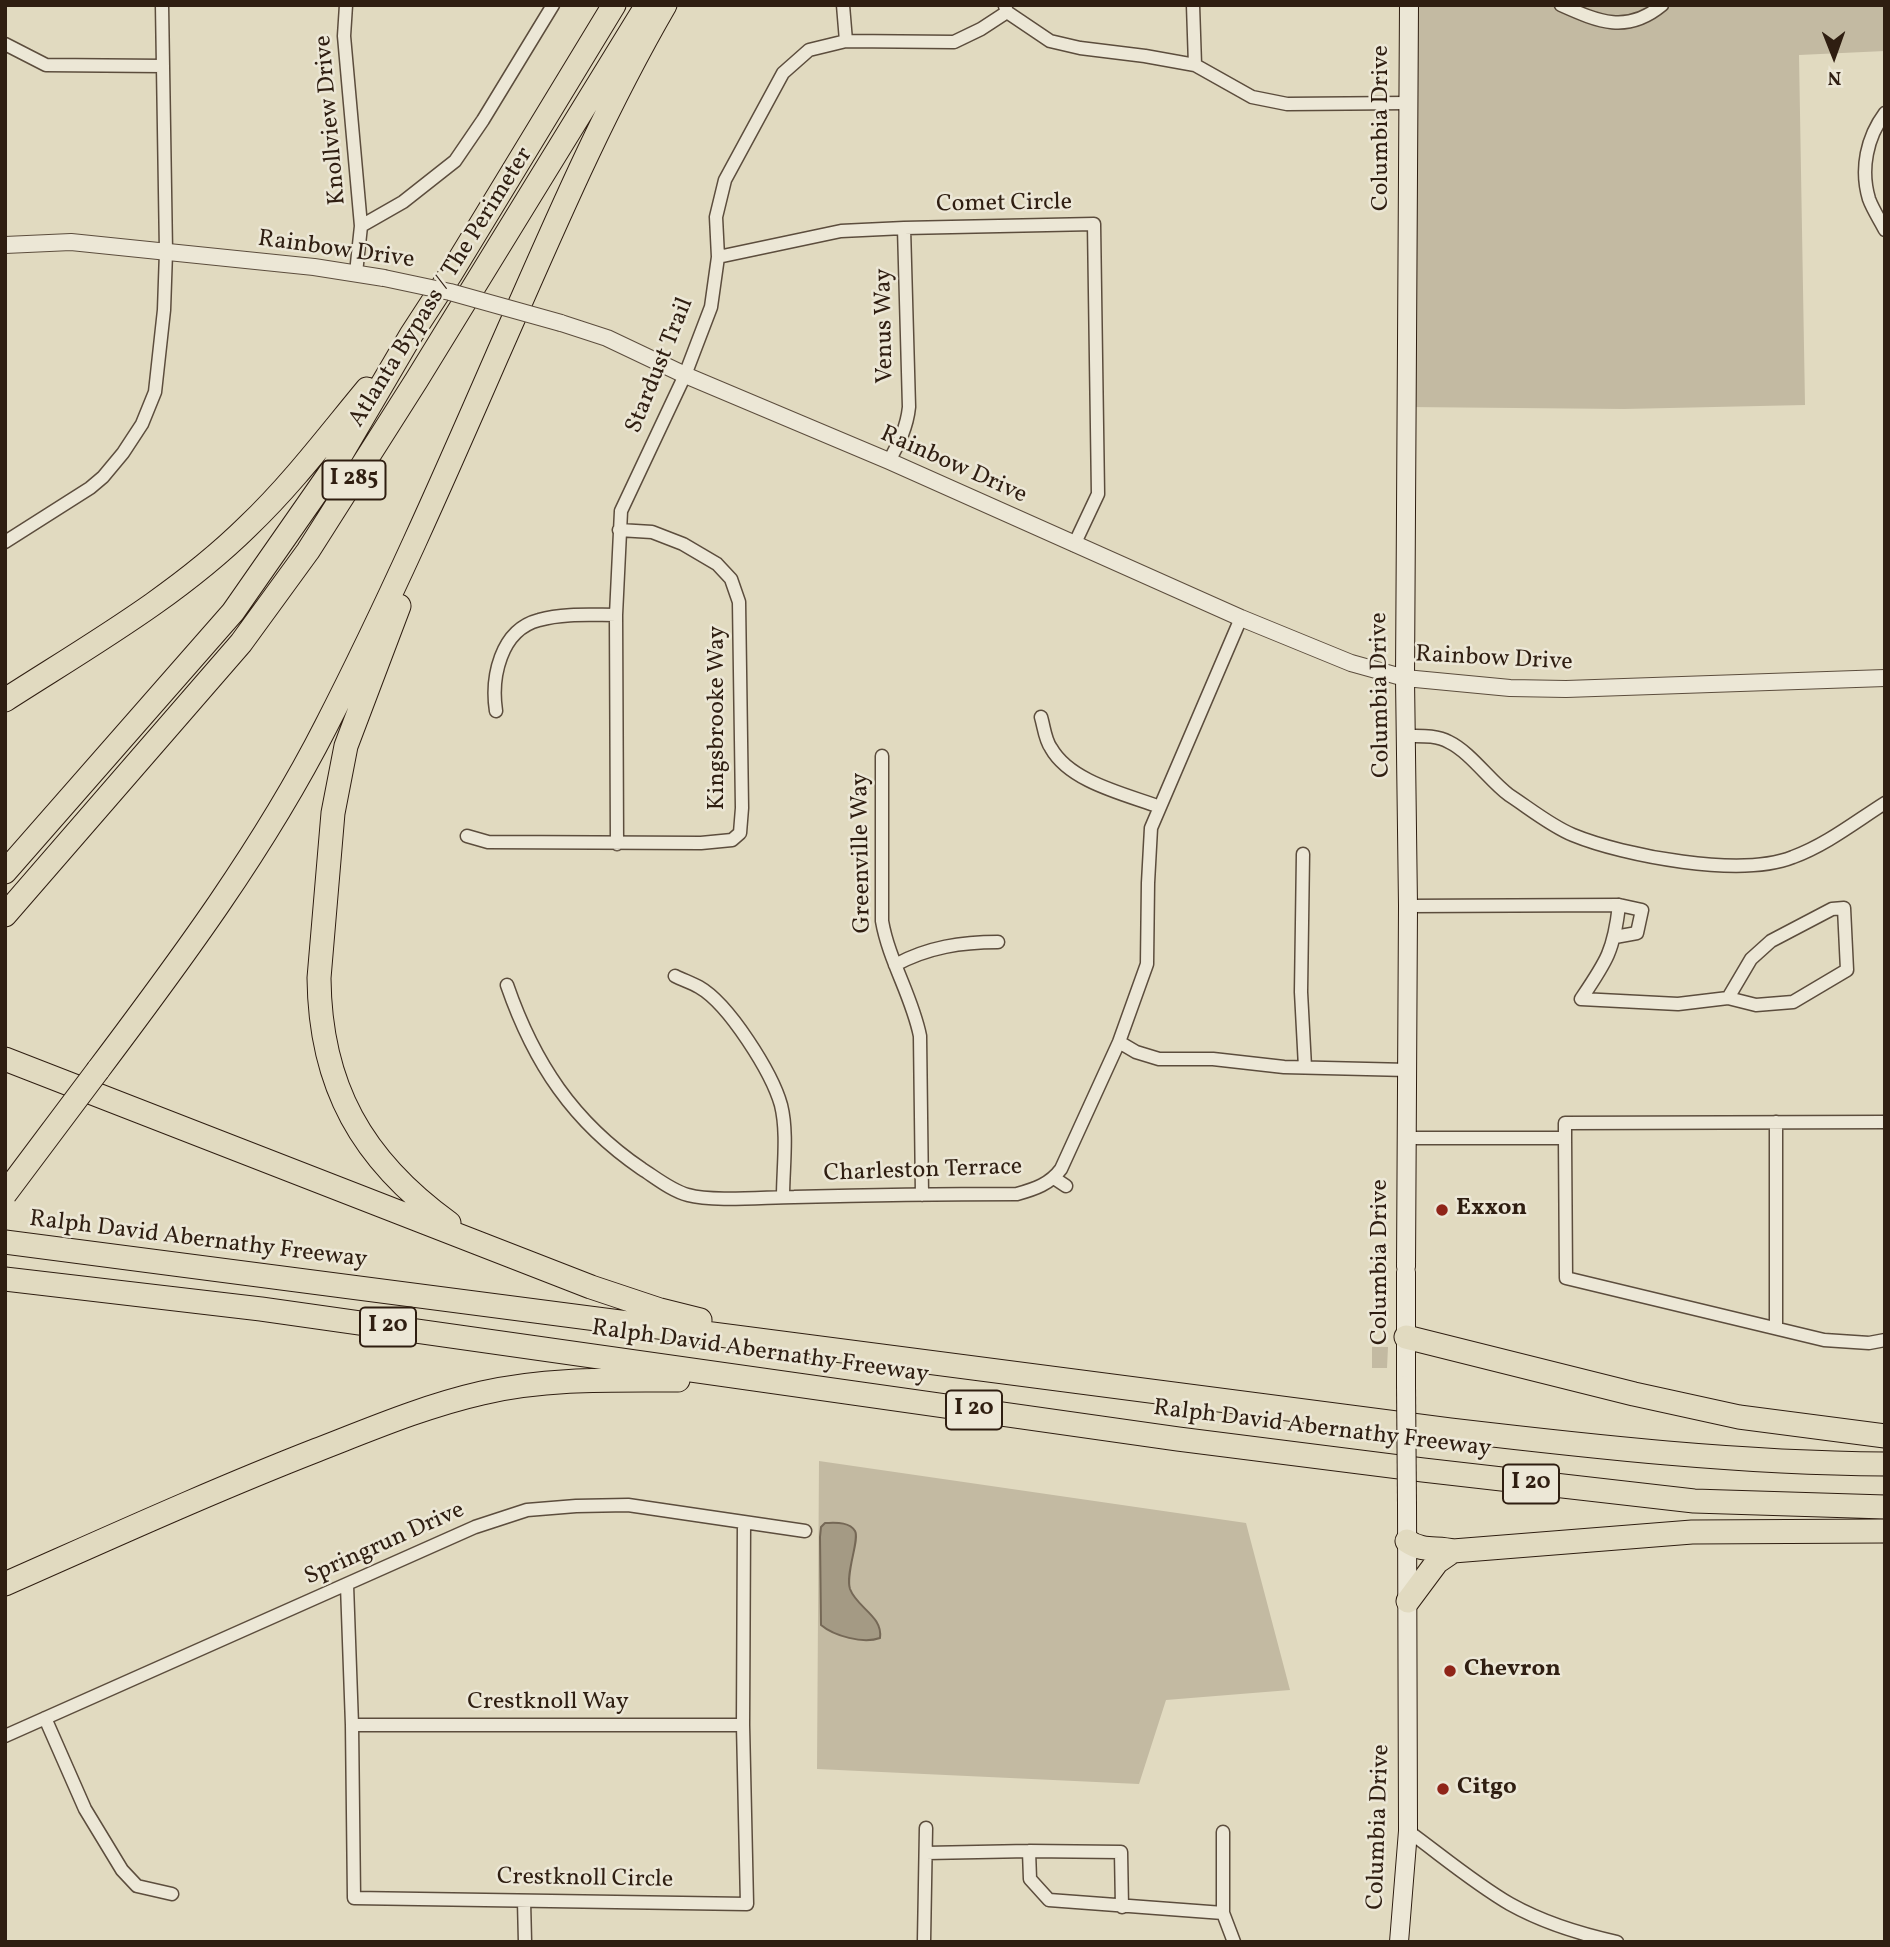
<!DOCTYPE html>
<html>
<head>
<meta charset="utf-8">
<style>
  body { margin:0 }
  #map { position:relative; width:1890px; height:1947px; overflow:hidden; background:#e1dac0; font-family:Vollkorn,serif }
  canvas { display:block }
  .frame { position:absolute; inset:0; border:7px solid #2f1e11; pointer-events:none }
  .north { position:absolute; left:1799px; top:21px; width:70px; height:70px; -webkit-text-stroke:5px #ece7d6; paint-order:stroke; rotate:179deg; font-size:19px; font-weight:700; line-height:28px; text-align:center; color:#2f1e11 }
  .north::after { content:''; display:block; margin:auto; width:24px; height:32px; background:#2f1e11; clip-path:polygon(50% 0,100% 100%,50% 72%,0 100%) }
</style>
</head>
<body>
<div id="map">
<canvas width="1890" height="1947"></canvas>
<div class="frame"></div>
<div class="north">N</div>
</div>
<script>
const g = document.querySelector('canvas').getContext('2d');
g.lineJoin = 'round';
function fillPath(path, color) {
  g.fillStyle = color;
  g.fill(path, 'evenodd');
}
function strokePath(path, color, width, dash) {
  g.strokeStyle = color;
  g.lineWidth = width;
  g.lineCap = dash ? 'butt' : 'round';
  g.setLineDash(dash || []);
  g.stroke(path);
}
function label(font, color, halo, rows, align = 'center') {
  g.font = font + ' Vollkorn,serif';
  g.lineWidth = 5;
  g.setLineDash([]);
  g.textBaseline = 'middle';
  g.strokeStyle = halo;
  g.fillStyle = color;
  for (const [text, x, y, turn = 0] of rows) {
    g.save();
    g.translate(x, y);
    g.rotate((+turn || 0) * Math.PI / 180);
    g.textAlign = isNaN(turn) ? turn : align;
    if (halo) g.strokeText(text, 0, 0);
    g.fillText(text, 0, 0);
    g.restore();
  }
}
fillPath(new Path2D(`
  M 1409,5 L 1885,5 L 1885,51 L 1799,55 L 1805,405 L 1624,409 L 1408,407 Z
  M 1372,1347 L 1388,1347 L 1387,1368 L 1372,1368 Z
  M 819,1461 L 1246,1523 L 1290,1690 L 1166,1700 L 1139,1784 L 817,1769 Z`), '#c3baa2');
const water = new Path2D(`
  M 825,1523 C 834,1523 849,1521 855,1531 C 860,1539 845,1574 850,1589 C 857,1608 883,1616 880,1638 C 863,1644 834,1636 821,1625 L 820,1537 L 821,1527 Z`);
fillPath(water, '#a49a84');
strokePath(water, '#756856', 2);
const minor = new Path2D(`
  M 346,5 L 344,36 L 361,226 L 356,273
  M 843,5 L 846,41
  M 1193,5 L 1195,65
  M 1561,5 C 1599,22 1627,34 1662,5
  M 1005,6 L 1007,12 L 1050,41 L 1080,48 L 1145,56 L 1195,65 L 1252,97 L 1287,104 L 1408,103
  M 5,44 L 46,65 L 163,66
  M 1885,113 C 1867,137 1860,169 1869,199 C 1873,210 1880,220 1885,230
  M 361,226 L 403,202 L 455,161 L 483,120 L 553,5
  M 718,257 L 841,231 L 904,228 L 1094,224 L 1098,494 L 1074,545
  M 889,461 C 899,443 907,427 909,407 L 904,228
  M 5,542 L 90,488 L 103,477 L 123,453 L 142,424 L 155,392 L 164,310 L 166,252 L 162,5
  M 496,711 C 491,678 500,630 539,620 C 563,613 591,615 616,615
  M 1041,717 C 1044,727 1045,740 1051,748 C 1070,782 1125,794 1160,807
  M 1408,736 C 1421,736 1437,735 1449,742 C 1470,752 1490,781 1509,795 C 1529,808 1551,826 1573,835 C 1624,856 1741,878 1793,857 C 1826,845 1855,822 1885,803
  M 882,756 L 882,921 C 889,961 912,996 920,1036 L 922,1195
  M 467,836 L 488,842 L 701,843 L 732,840 L 740,833 L 742,808 L 739,602 L 731,579 L 717,564 L 683,544 L 652,532 L 619,530
  M 617,844 L 616,615 L 621,511 L 685,375 L 711,307 L 718,257 L 716,217 L 725,180 L 783,73 L 809,50 L 846,41 L 954,42 L 981,29 L 1007,12
  M 1303,854 L 1301,992 L 1305,1067
  M 1408,906 L 1619,905 C 1614,951 1606,962 1581,999 L 1678,1004 L 1728,998 L 1756,1005 L 1793,1002 L 1847,970 L 1844,908 L 1832,909 L 1771,941 L 1751,959 L 1728,998
  M 1615,937 L 1637,933 L 1642,910 L 1619,905
  M 895,965 C 928,947 962,942 998,942
  M 675,976 C 683,980 692,983 699,987 C 729,1004 772,1073 781,1105 C 788,1133 783,1168 783,1197
  M 507,985 C 534,1063 573,1122 642,1169 C 656,1178 672,1191 688,1195 C 713,1202 766,1197 794,1197 C 869,1195 943,1194 1017,1194 C 1035,1189 1050,1184 1061,1169 L 1119,1042 L 1147,964 L 1148,883 L 1151,828 L 1241,618
  M 1119,1042 L 1136,1052 L 1159,1059 L 1213,1059 L 1284,1067 L 1408,1070
  M 1776,1122 L 1776,1327
  M 1885,1122 L 1565,1123 L 1565,1138 L 1566,1278 L 1824,1340 L 1869,1343 L 1885,1340
  M 1407,1138 L 1565,1138
  M 1054,1178 L 1066,1186
  M 347,1585 L 352,1725 L 354,1898 L 747,1904 L 743,1725 L 744,1522
  M 45,1718 L 85,1809 L 122,1870 L 137,1886 L 172,1894
  M 352,1725 L 743,1725
  M 5,1736 L 475,1527 L 527,1510 L 576,1506 L 628,1505 L 805,1531
  M 1408,1831 C 1441,1855 1474,1883 1510,1904 C 1544,1923 1580,1934 1617,1942
  M 1223,1832 L 1223,1913 L 1234,1942
  M 1029,1851 L 1030,1879 L 1049,1900 L 1223,1913
  M 926,1853 L 1029,1851 L 1121,1852 L 1122,1907
  M 524,1901 L 525,1942
  M 924,1941 L 926,1828`);
const tertiary = new Path2D(`
  M 5,245 L 71,242 L 314,267 L 384,278
  M 561,323 L 607,338 L 685,375 L 889,461 L 1241,618 L 1351,663 L 1405,678 L 1510,688 L 1566,689 L 1885,678`);
const secondary = new Path2D(`
  M 1406,1267 L 1408,906 L 1405,678 L 1409,5
  M 1406,1272 L 1406,1385
  M 1399,1942 L 1408,1831 L 1407,1505`);
const motorway = new Path2D(`
  M 399,606 L 346,746 L 333,813 L 319,978 C 320,1086 362,1160 449,1223
  M 5,700 C 89,646 177,596 248,526 C 292,484 328,436 367,389
  M 5,872 L 233,612 L 332,470 L 411,335 L 450,275 L 614,5
  M 5,915 L 241,643 L 308,551 L 416,381 L 647,5
  M 5,1059 L 591,1287 L 660,1310 L 700,1320
  M 98,1070 C 180,961 264,848 326,726 C 388,605 443,480 497,356 C 550,236 599,119 665,5
  M 5,1242 L 1450,1430 C 1595,1447 1739,1463 1885,1464
  M 5,1279 L 261,1309 L 1178,1439 L 1423,1470 L 1694,1501 L 1885,1507
  M 1406,1337 L 1634,1394 L 1739,1417 L 1885,1436
  M 1407,1541 C 1423,1552 1436,1547 1453,1551
  M 5,1584 C 109,1538 212,1491 317,1450 C 371,1429 425,1406 482,1393 C 546,1378 613,1380 678,1380
  M 1408,1601 L 1437,1562 L 1453,1551 L 1692,1532 L 1885,1531`);
strokePath(minor, '#5c4d3d', 15);
strokePath(tertiary, '#5c4d3d', 18);
strokePath(secondary, '#2f1e11', 20);
strokePath(motorway, '#2f1e11', 25);
strokePath(minor, '#ece7d6', 12);
strokePath(tertiary, '#ece7d6', 16);
strokePath(secondary, '#ece7d6', 18);
strokePath(motorway, '#e1dac0', 23);
const tertiaryBridge = new Path2D(`
  M 384,278 L 450,292 L 561,323`);
const secondaryBridge = new Path2D(`
  M 1406,1385 L 1407,1505`);
const motorwayBridge = new Path2D(`
  M 5,1194 L 98,1070`);
strokePath(tertiaryBridge, '#5c4d3d', 18, []);
strokePath(secondaryBridge, '#2f1e11', 20, []);
strokePath(motorwayBridge, '#2f1e11', 25, []);
strokePath(tertiaryBridge, '#ece7d6', 16);
strokePath(secondaryBridge, '#ece7d6', 18);
strokePath(motorwayBridge, '#e1dac0', 23);
for (const [x, y, r, color] of [
  [1442,1210,7,"#8f2418"],
  [1450,1671,7,"#8f2418"],
  [1443,1789,7,"#8f2418"]
]) {
  const dot = new Path2D();
  dot.arc(x, y, r, 0, 2 * Math.PI);
  g.fillStyle = color;
  g.fill(dot);
  strokePath(dot, '#ece7d6', 2.5);
}
for (const [x, y, w] of [
  [354,480,63],
  [388,1327,56],
  [974,1410,56],
  [1531,1484,56]
]) {
  const box = new Path2D();
  box.roundRect(x - w / 2, y - 19.5, w, 39, 5);
  g.fillStyle = '#ece7d6';
  g.fill(box);
  strokePath(box, '#2f1e11', 2);
}
label('bold 23px', '#2f1e11', null, [
  ["I 285",354,480],
  ["I 20",388,1327],
  ["I 20",974,1410],
  ["I 20",1531,1484]
]);
label('24px', '#2f1e11', '#ece7d6', [
  ["Knollview Drive",332,120,-95],
  ["Columbia Drive",1383,128,-90],
  ["Comet Circle",1004,205,-1],
  ["Rainbow Drive",336,251,8],
  ["Atlanta Bypass / The Perimeter",442,288,-58],
  ["Venus Way",886,326,-91],
  ["Stardust Trail",661,366,-68],
  ["Rainbow Drive",953,466,24],
  ["Rainbow Drive",1494,660,3],
  ["Columbia Drive",1382,695,-91],
  ["Kingsbrooke Way",719,718,-90],
  ["Greenville Way",863,853,-91],
  ["Charleston Terrace",923,1172,-2],
  ["Ralph David Abernathy Freeway",198,1241,7],
  ["Columbia Drive",1382,1262,-90],
  ["Ralph David Abernathy Freeway",760,1353,8],
  ["Ralph David Abernathy Freeway",1322,1430,7],
  ["Springrun Drive",385,1545,-24],
  ["Crestknoll Way",548,1704],
  ["Columbia Drive",1380,1827,-88],
  ["Crestknoll Circle",585,1880,1]
]);
label('bold 24px', '#2f1e11', '#ece7d6', [
  ["Exxon",1456,1210],
  ["Chevron",1464,1671],
  ["Citgo",1457,1789]
], 'left');
</script>
</body>
</html>
